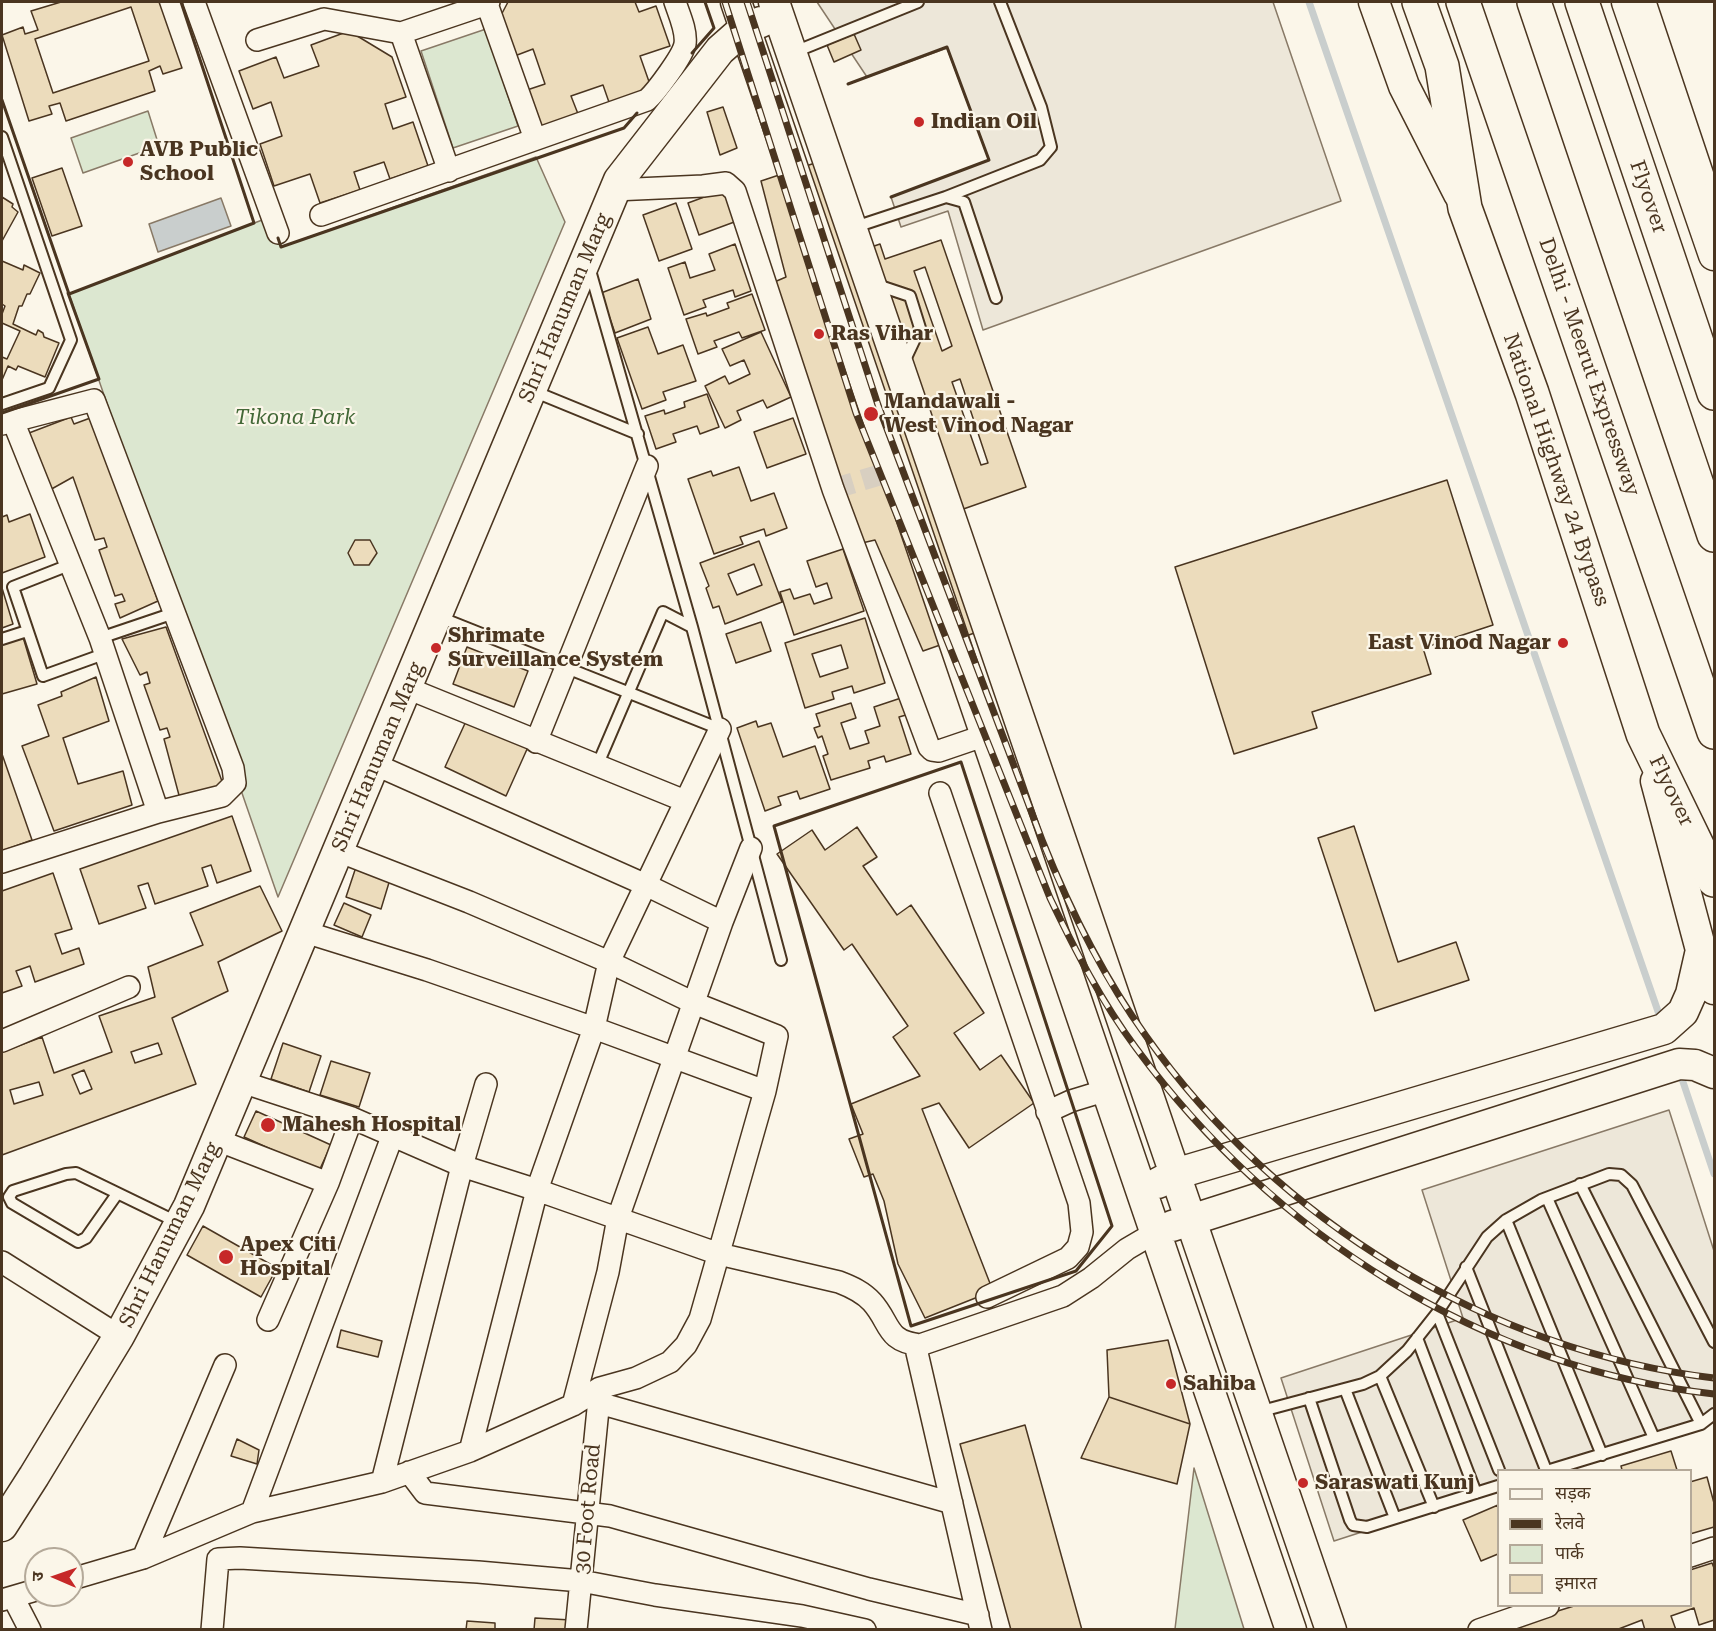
<!DOCTYPE html>
<html>
<head>
<meta charset="utf-8">
<style>
  body { margin:0 }
  #map { position:relative; width:1716px; height:1631px; overflow:hidden; background:#fbf6e9; font-family:"Roboto Serif","Noto Sans Devanagari",serif }
  canvas { display:block }
  .frame { position:absolute; inset:0; border:3px solid #4a3520; pointer-events:none }
  .legend { position:absolute; left:1497px; top:1469px; width:195px; height:138px; box-sizing:border-box; background:#fbf6e9; border:2px solid #b4a999; margin:0; padding:8px 10px; list-style:none; font-size:18px; color:#4a3520 }
  .legend li { display:flex; align-items:center; gap:12px; height:30px }
  .legend b { width:30px; border:2px solid #b4a999 }
  .north { position:absolute; left:24px; top:1547px; width:60px; height:60px; box-sizing:border-box; background:#fbf6e9; border:2px solid #b4a999; border-radius:50%; rotate:272deg; font-size:16px; font-weight:700; line-height:24px; text-align:center; color:#4a3520 }
  .north::after { content:''; display:block; margin:auto; width:21px; height:27px; background:#c62828; clip-path:polygon(50% 0,100% 100%,50% 72%,0 100%) }
</style>
</head>
<body>
<div id="map">
<canvas width="1716" height="1631"></canvas>
<div class="frame"></div>
<ul class="legend">
<li><b style="height:8px;background:#fbf6e9"></b>सड़क</li>
<li><b style="height:8px;background:#4a3520"></b>रेलवे</li>
<li><b style="height:16px;background:#dce7d0"></b>पार्क</li>
<li><b style="height:16px;background:#ecdcbc"></b>इमारत</li>
</ul>
<div class="north">उ</div>
</div>
<script>
const g = document.querySelector('canvas').getContext('2d');
g.lineJoin = 'round';
function fillPath(path, color) {
  g.fillStyle = color;
  g.fill(path, 'evenodd');
}
function strokePath(path, color, width, dash) {
  g.strokeStyle = color;
  g.lineWidth = width;
  g.lineCap = dash ? 'butt' : 'round';
  g.setLineDash(dash || []);
  g.stroke(path);
}
function label(font, color, halo, rows, align = 'center') {
  g.font = font + ' "Roboto Serif",serif';
  g.lineWidth = 4.5;
  g.setLineDash([]);
  g.textBaseline = 'middle';
  g.strokeStyle = halo;
  g.fillStyle = color;
  for (const [text, x, y, turn = 0] of rows) {
    g.save();
    g.translate(x, y);
    g.rotate((+turn || 0) * Math.PI / 180);
    g.textAlign = isNaN(turn) ? turn : align;
    if (halo) g.strokeText(text, 0, 0);
    g.fillText(text, 0, 0);
    g.restore();
  }
}
const green = new Path2D(`
  M 486,29 L 518,126 L 453,148 L 421,51 Z
  M 148,111 L 159,146 L 83,173 L 71,138 Z
  M 536,157 L 565,222 L 278,897 L 69,294 L 270,217 L 281,247 Z
  M 1194,1468 L 1244,1629 L 1175,1629 Z`);
fillPath(green, '#dce7d0');
strokePath(green, '#887966', 1.5);
const parking = new Path2D(`
  M 817,2 L 1273,2 L 1341,201 L 983,330 L 948,211 L 901,227 L 891,197 L 989,160 L 947,48 L 867,77 Z
  M 1669,1110 L 1714,1251 L 1714,1417 L 1551,1470 L 1498,1470 L 1498,1488 L 1334,1541 L 1281,1378 L 1463,1318 L 1422,1190 Z`);
fillPath(parking, '#ede7d9');
strokePath(parking, '#887966', 1.5);
const water = new Path2D(`
  M 221,198 L 231,226 L 158,252 L 149,224 Z`);
fillPath(water, '#c9cecd');
strokePath(water, '#887966', 1.5);
strokePath(new Path2D(`
  M 1309,2 L 1661,1020
  M 1680,1073 L 1714,1174`), '#c9cecd', 7);
const building = new Path2D(`
  M 61,2 L 159,2 L 182,68 L 163,74 L 160,66 L 149,71 L 155,91 L 66,121 L 60,103 L 49,106 L 52,114 L 29,121 L 2,35 L 23,27 L 25,34 L 38,30 L 31,11 ZM 131,7 L 149,61 L 53,93 L 35,39 Z
  M 508,2 L 635,2 L 639,12 L 656,6 L 670,46 L 640,56 L 653,93 L 611,108 L 603,85 L 571,96 L 580,119 L 540,134 L 524,91 L 545,84 L 533,49 L 512,57 L 499,19 Z
  M 349,31 L 392,57 L 406,97 L 385,104 L 393,129 L 413,122 L 428,166 L 390,179 L 384,162 L 354,172 L 360,190 L 320,203 L 310,174 L 274,186 L 260,144 L 282,136 L 271,102 L 253,109 L 239,71 L 276,57 L 284,78 L 319,66 L 311,45 Z
  M 854,34 L 861,50 L 834,62 L 827,45 Z
  M 723,107 L 737,148 L 720,155 L 707,112 Z
  M 821,161 L 860,251 L 880,244 L 885,259 L 941,240 L 1026,487 L 952,513 L 983,630 L 923,651 L 875,540 L 862,543 L 772,283 L 786,277 L 761,181 ZM 925,267 L 952,346 L 942,351 L 914,271 ZM 960,379 L 988,463 L 981,465 L 952,382 Z
  M 62,168 L 82,226 L 52,236 L 32,178 Z
  M 726,189 L 737,221 L 699,235 L 688,203 Z
  M 2,197 L 13,204 L 12,207 L 18,212 L 2,241 Z
  M 676,203 L 692,249 L 659,261 L 643,215 Z
  M 735,244 L 751,291 L 735,297 L 733,290 L 703,300 L 706,307 L 684,315 L 668,268 L 685,262 L 690,278 L 715,270 L 709,254 Z
  M 2,261 L 23,270 L 24,265 L 40,273 L 30,294 L 27,294 L 22,306 L 19,306 L 13,324 L 36,335 L 38,330 L 43,333 L 44,337 L 59,343 L 45,377 L 18,366 L 16,370 L 8,366 L 2,380 L 2,357 L 7,359 L 20,331 L 2,323 L 2,314 L 5,306 L 2,304 Z
  M 638,279 L 651,319 L 615,333 L 601,293 Z
  M 752,294 L 765,330 L 742,338 L 739,332 L 714,341 L 717,347 L 698,354 L 686,319 L 706,313 L 707,316 L 729,308 L 727,303 Z
  M 648,327 L 658,354 L 683,345 L 696,381 L 663,392 L 666,400 L 642,409 L 617,338 Z
  M 761,332 L 791,397 L 767,408 L 763,400 L 737,411 L 741,420 L 725,428 L 705,386 L 725,376 L 729,384 L 750,374 L 744,360 L 730,366 L 722,349 Z
  M 707,394 L 719,427 L 700,434 L 697,426 L 673,434 L 676,442 L 656,449 L 645,416 L 664,410 L 665,414 L 685,407 L 684,402 Z
  M 71,417 L 74,424 L 93,417 L 158,601 L 120,618 L 115,604 L 125,601 L 122,594 L 115,596 L 99,550 L 107,547 L 104,538 L 95,540 L 73,477 L 48,491 L 29,433 Z
  M 793,418 L 806,454 L 767,468 L 754,432 Z
  M 739,467 L 751,501 L 774,493 L 787,528 L 766,536 L 764,529 L 740,537 L 743,544 L 714,554 L 688,479 L 711,471 L 713,476 Z
  M 1447,480 L 1493,625 L 1423,648 L 1431,674 L 1312,712 L 1317,728 L 1234,754 L 1175,567 Z
  M 30,514 L 45,557 L 2,573 L 2,517 L 7,515 L 9,522 Z
  M 355,540 L 370,540 L 377,553 L 369,565 L 354,565 L 348,553 Z
  M 759,541 L 782,602 L 725,624 L 719,606 L 713,608 L 706,588 L 709,586 L 700,563 ZM 754,564 L 762,585 L 737,595 L 728,574 Z
  M 843,549 L 864,611 L 794,635 L 780,592 L 790,589 L 794,599 L 810,594 L 814,604 L 832,598 L 827,583 L 816,587 L 807,561 Z
  M 2,588 L 13,624 L 2,628 Z
  M 865,618 L 885,683 L 854,693 L 852,686 L 832,692 L 834,699 L 805,708 L 785,643 ZM 841,645 L 848,668 L 820,677 L 812,654 Z
  M 761,622 L 771,651 L 736,663 L 726,634 Z
  M 166,627 L 223,784 L 180,799 L 164,739 L 170,737 L 167,728 L 160,730 L 144,685 L 150,683 L 147,672 L 140,675 L 122,639 Z
  M 23,637 L 37,684 L 2,694 L 2,644 Z
  M 467,647 L 528,671 L 514,707 L 453,684 Z
  M 96,677 L 109,721 L 63,738 L 78,784 L 123,771 L 132,805 L 54,831 L 22,746 L 49,736 L 38,705 L 62,696 L 61,692 Z
  M 901,698 L 906,715 L 899,717 L 911,754 L 886,762 L 884,756 L 868,761 L 870,768 L 831,780 L 823,756 L 828,754 L 822,736 L 818,738 L 814,728 L 820,726 L 816,714 L 851,703 L 856,718 L 841,723 L 850,749 L 869,743 L 865,731 L 880,726 L 874,707 Z
  M 467,719 L 528,747 L 506,796 L 445,767 Z
  M 756,721 L 758,727 L 771,723 L 783,757 L 815,746 L 830,789 L 800,799 L 797,791 L 778,797 L 781,805 L 765,811 L 737,728 Z
  M 2,754 L 32,840 L 2,851 Z
  M 232,816 L 251,871 L 217,883 L 211,865 L 202,868 L 208,886 L 155,904 L 148,883 L 138,886 L 146,908 L 99,924 L 80,869 Z
  M 1354,826 L 1398,962 L 1456,942 L 1469,980 L 1375,1011 L 1318,838 Z
  M 857,827 L 877,857 L 863,866 L 897,915 L 911,905 L 984,1013 L 954,1033 L 980,1070 L 1001,1055 L 1034,1103 L 969,1148 L 939,1103 L 922,1109 L 993,1291 L 925,1318 L 898,1264 L 884,1201 L 873,1174 L 864,1177 L 849,1139 L 863,1134 L 851,1104 L 920,1076 L 893,1037 L 908,1026 L 852,944 L 844,950 L 777,854 L 812,830 L 825,850 Z
  M 357,864 L 391,876 L 381,909 L 346,897 Z
  M 53,873 L 72,929 L 55,934 L 62,954 L 79,948 L 84,964 L 35,982 L 30,966 L 16,971 L 22,986 L 2,993 L 2,891 Z
  M 260,886 L 282,931 L 218,962 L 228,991 L 172,1018 L 196,1084 L 2,1155 L 2,1052 L 42,1037 L 54,1073 L 112,1052 L 99,1016 L 155,997 L 148,967 L 203,945 L 190,913 ZM 158,1043 L 162,1054 L 135,1063 L 131,1052 ZM 84,1070 L 92,1089 L 80,1094 L 72,1075 ZM 39,1082 L 43,1095 L 14,1104 L 10,1090 Z
  M 344,903 L 371,915 L 362,937 L 334,925 Z
  M 283,1043 L 321,1056 L 309,1092 L 271,1079 Z
  M 331,1061 L 370,1073 L 359,1107 L 320,1095 Z
  M 256,1111 L 331,1145 L 319,1171 L 244,1137 Z
  M 203,1226 L 277,1268 L 261,1297 L 187,1255 Z
  M 341,1330 L 382,1341 L 378,1357 L 337,1347 Z
  M 1168,1340 L 1190,1424 L 1109,1397 L 1107,1350 Z
  M 1109,1397 L 1190,1424 L 1177,1484 L 1081,1458 Z
  M 1025,1425 L 1082,1630 L 1011,1630 L 960,1444 Z
  M 237,1439 L 259,1450 L 257,1464 L 231,1456 Z
  M 1671,1451 L 1677,1470 L 1622,1470 L 1621,1466 Z
  M 1707,1477 L 1714,1503 L 1714,1527 L 1690,1534 L 1690,1482 Z
  M 1498,1505 L 1498,1554 L 1481,1561 L 1463,1520 Z
  M 1712,1563 L 1714,1568 L 1714,1620 L 1699,1625 L 1694,1608 L 1671,1616 L 1676,1630 L 1645,1630 L 1642,1620 L 1616,1630 L 1496,1630 L 1574,1606 L 1690,1606 L 1690,1570 Z
  M 535,1618 L 571,1620 L 570,1630 L 534,1630 Z
  M 467,1621 L 495,1623 L 495,1630 L 466,1630 Z`);
fillPath(building, '#ecdcbc');
strokePath(building, '#4a3520', 1.5);
strokePath(new Path2D(`
  M 833,489 L 896,470`), '#d8cfc1', 21, [21, 10]);
const lane = new Path2D(`
  M 792,53 L 918,2
  M 2,137 L 71,340 L 49,388 L 2,404
  M 946,197 L 1040,160 L 1051,147 L 1041,107 L 1000,2
  M 852,228 L 946,197 L 964,202 L 996,298
  M 589,267 L 692,627 L 781,960
  M 874,284 L 910,296 L 920,328 L 903,364
  M 533,391 L 638,434
  M 69,565 L 13,587 L 43,676 L 104,654
  M 439,617 L 720,729
  M 100,638 L 174,613
  M 2,639 L 27,631
  M 597,766 L 663,612 L 692,627
  M 1580,1184 L 1701,1424
  M 117,1194 L 86,1238 L 78,1242 L 12,1203 L 9,1197 L 13,1191 L 66,1174 L 76,1173 L 177,1222
  M 1547,1198 L 1654,1438
  M 1506,1220 L 1602,1455
  M 1466,1267 L 1546,1470
  M 1437,1313 L 1499,1470
  M 1417,1338 L 1476,1493
  M 1380,1376 L 1434,1507
  M 1345,1389 L 1395,1518
  M 1309,1398 L 1350,1520 L 1353,1525 L 1367,1527 L 1498,1486
  M 1258,1412 L 1363,1384 L 1380,1376 L 1407,1351 L 1437,1313 L 1487,1237 L 1506,1220 L 1541,1200 L 1609,1174 L 1621,1175 L 1632,1185 L 1714,1342
  M 1550,1470 L 1701,1424 L 1714,1414`);
const street = new Path2D(`
  M 194,2 L 278,233
  M 1645,2 L 1714,208
  M 487,4 L 535,139
  M 401,33 L 449,171
  M 257,40 L 324,19 L 401,33 L 487,4 L 489,2
  M 614,190 L 703,186 L 726,183 L 735,191 L 833,489 L 929,747 L 932,750 L 939,751 L 986,735
  M 321,215 L 647,100 C 656,92 683,56 685,44 C 687,31 679,14 675,2
  M 13,421 L 100,638 L 158,812
  M 2,424 L 94,400 L 233,768 L 235,783 L 222,796 L 158,812 L 2,862
  M 407,688 L 685,801
  M 536,742 L 647,466
  M 374,764 L 646,885 L 722,922
  M 940,793 L 1079,1203 L 1082,1232 L 1078,1247 L 1068,1258 L 987,1297
  M 305,932 L 427,970 L 594,1028 L 765,1091
  M 2,1041 L 129,987
  M 242,1082 L 352,1118 L 462,1166 L 537,1190 L 719,1254 L 839,1282 C 852,1287 863,1292 872,1302 C 891,1323 885,1341 920,1345 L 1063,1296 L 1091,1278 L 1127,1249 L 1156,1232
  M 1047,1112 L 1071,1101 L 1107,1090
  M 217,1140 L 328,1183
  M 2,1262 L 119,1336
  M 268,1320 L 328,1183 L 352,1118
  M 915,1344 L 981,1630
  M 599,1403 L 952,1503
  M 573,1405 L 608,1272 L 618,1218 L 722,922 L 751,848
  M 470,1451 L 537,1190 L 594,1028 L 609,962 L 720,729
  M 409,1472 L 425,1493 L 610,1516 L 869,1589 L 978,1615
  M 382,1482 L 462,1166 L 486,1084
  M 252,1512 L 392,1137
  M 1690,1556 L 1714,1548
  M 143,1558 L 225,1365
  M 72,1579 L 143,1558 L 252,1512 L 382,1482 L 470,1451 L 573,1405 L 600,1388 L 636,1378 L 670,1362 L 686,1345 L 700,1319 L 765,1091 L 777,1036 L 694,1003 L 609,962 L 469,902 L 338,851
  M 13,1597 L 30,1630
  M 2,1600 L 36,1590
  M 212,1630 L 218,1559 L 240,1558 L 478,1572 L 581,1581 L 655,1595 L 802,1616 L 865,1630
  M 576,1630 L 600,1389
  M 1479,1630 L 1548,1606`);
const secondary = new Path2D(`
  M 736,2 L 1291,1630
  M 774,2 L 1331,1630
  M 1374,2 L 1404,86 L 1459,194
  M 1627,2 L 1714,255
  M 1656,781 L 1701,950 L 1714,989
  M 1158,1183 L 1175,1174 L 1664,1029 L 1683,1012 L 1691,994 L 1701,950
  M 1172,1226 L 1679,1064 L 1695,1065 L 1714,1073
  M 2,1526 L 34,1476 L 119,1336 L 189,1206 L 619,180 L 720,50 L 745,28 L 761,22`);
const highway = new Path2D(`
  M 1419,2 L 1442,66 L 1465,208 L 1532,393 L 1643,734 L 1714,880
  M 1463,2 L 1714,732
  M 1534,2 L 1714,535
  M 1582,2 L 1714,393`);
strokePath(lane, '#4a3520', 14);
strokePath(street, '#4a3520', 24);
strokePath(secondary, '#4a3520', 33);
strokePath(highway, '#4a3520', 36);
strokePath(lane, '#fbf6e9', 10);
strokePath(street, '#fbf6e9', 21);
strokePath(secondary, '#fbf6e9', 30);
strokePath(highway, '#fbf6e9', 33);
const rail = new Path2D(`
  M 725,2 L 856,413 L 1050,898 C 1075,950 1101,1001 1136,1048 C 1273,1234 1482,1368 1714,1394
  M 747,2 L 878,405 L 1042,840 C 1070,910 1102,975 1146,1036 C 1277,1221 1489,1351 1714,1378`);
strokePath(rail, '#4a3520', 7);
strokePath(rail, '#fbf6e9', 4.5, [14]);
strokePath(new Path2D(`
  M 692,53 L 714,28 L 705,2
  M 848,84 L 947,47 L 989,160 L 891,197
  M 2,100 L 69,294 L 254,223 L 181,2
  M 278,238 L 281,247 L 624,128 L 637,113
  M 2,413 L 99,379 L 68,293
  M 961,762 L 1112,1226 L 1076,1271 L 911,1326 L 774,826 Z`), '#4a3520', 3);
for (const [x, y, r, color] of [
  [919,122,6,"#c62828"],
  [128,162,6,"#c62828"],
  [819,334,6,"#c62828"],
  [871,414,8,"#c62828"],
  [1563,643,6,"#c62828"],
  [436,648,6,"#c62828"],
  [268,1125,8,"#c62828"],
  [226,1257,8,"#c62828"],
  [1171,1384,6,"#c62828"],
  [1303,1483,6,"#c62828"]
]) {
  const dot = new Path2D();
  dot.arc(x, y, r, 0, 2 * Math.PI);
  g.fillStyle = color;
  g.fill(dot);
  strokePath(dot, '#fbf6e9', 2);
}
label('bold 21px', '#4a3520', '#fbf6e9', [
  ["Indian Oil",931,122],
  ["AVB Public",140,150],
  ["School",140,174],
  ["Ras Vihar",831,334],
  ["Mandawali -",884,402],
  ["West Vinod Nagar",884,426],
  ["Shrimate",448,636],
  ["Surveillance System",448,660],
  ["East Vinod Nagar",1551,643,"right"],
  ["Mahesh Hospital",282,1125],
  ["Apex Citi",240,1245],
  ["Hospital",240,1269],
  ["Sahiba",1183,1384],
  ["Saraswati Kunj",1315,1483]
], 'left');
label('21px', '#4a3520', '#fbf6e9', [
  ["Flyover",1648,197,71],
  ["Shri Hanuman Marg",565,308,-67],
  ["Delhi - Meerut Expressway",1589,367,71],
  ["National Highway 24 Bypass",1556,470,71],
  ["Shri Hanuman Marg",378,757,-67],
  ["Flyover",1671,791,64],
  ["Shri Hanuman Marg",170,1235,-64],
  ["30 Foot Road",588,1509,-85]
]);
label('italic 21px', '#436837', '#fbf6e9', [
  ["Tikona Park",295,418]
]);
</script>
</body>
</html>
